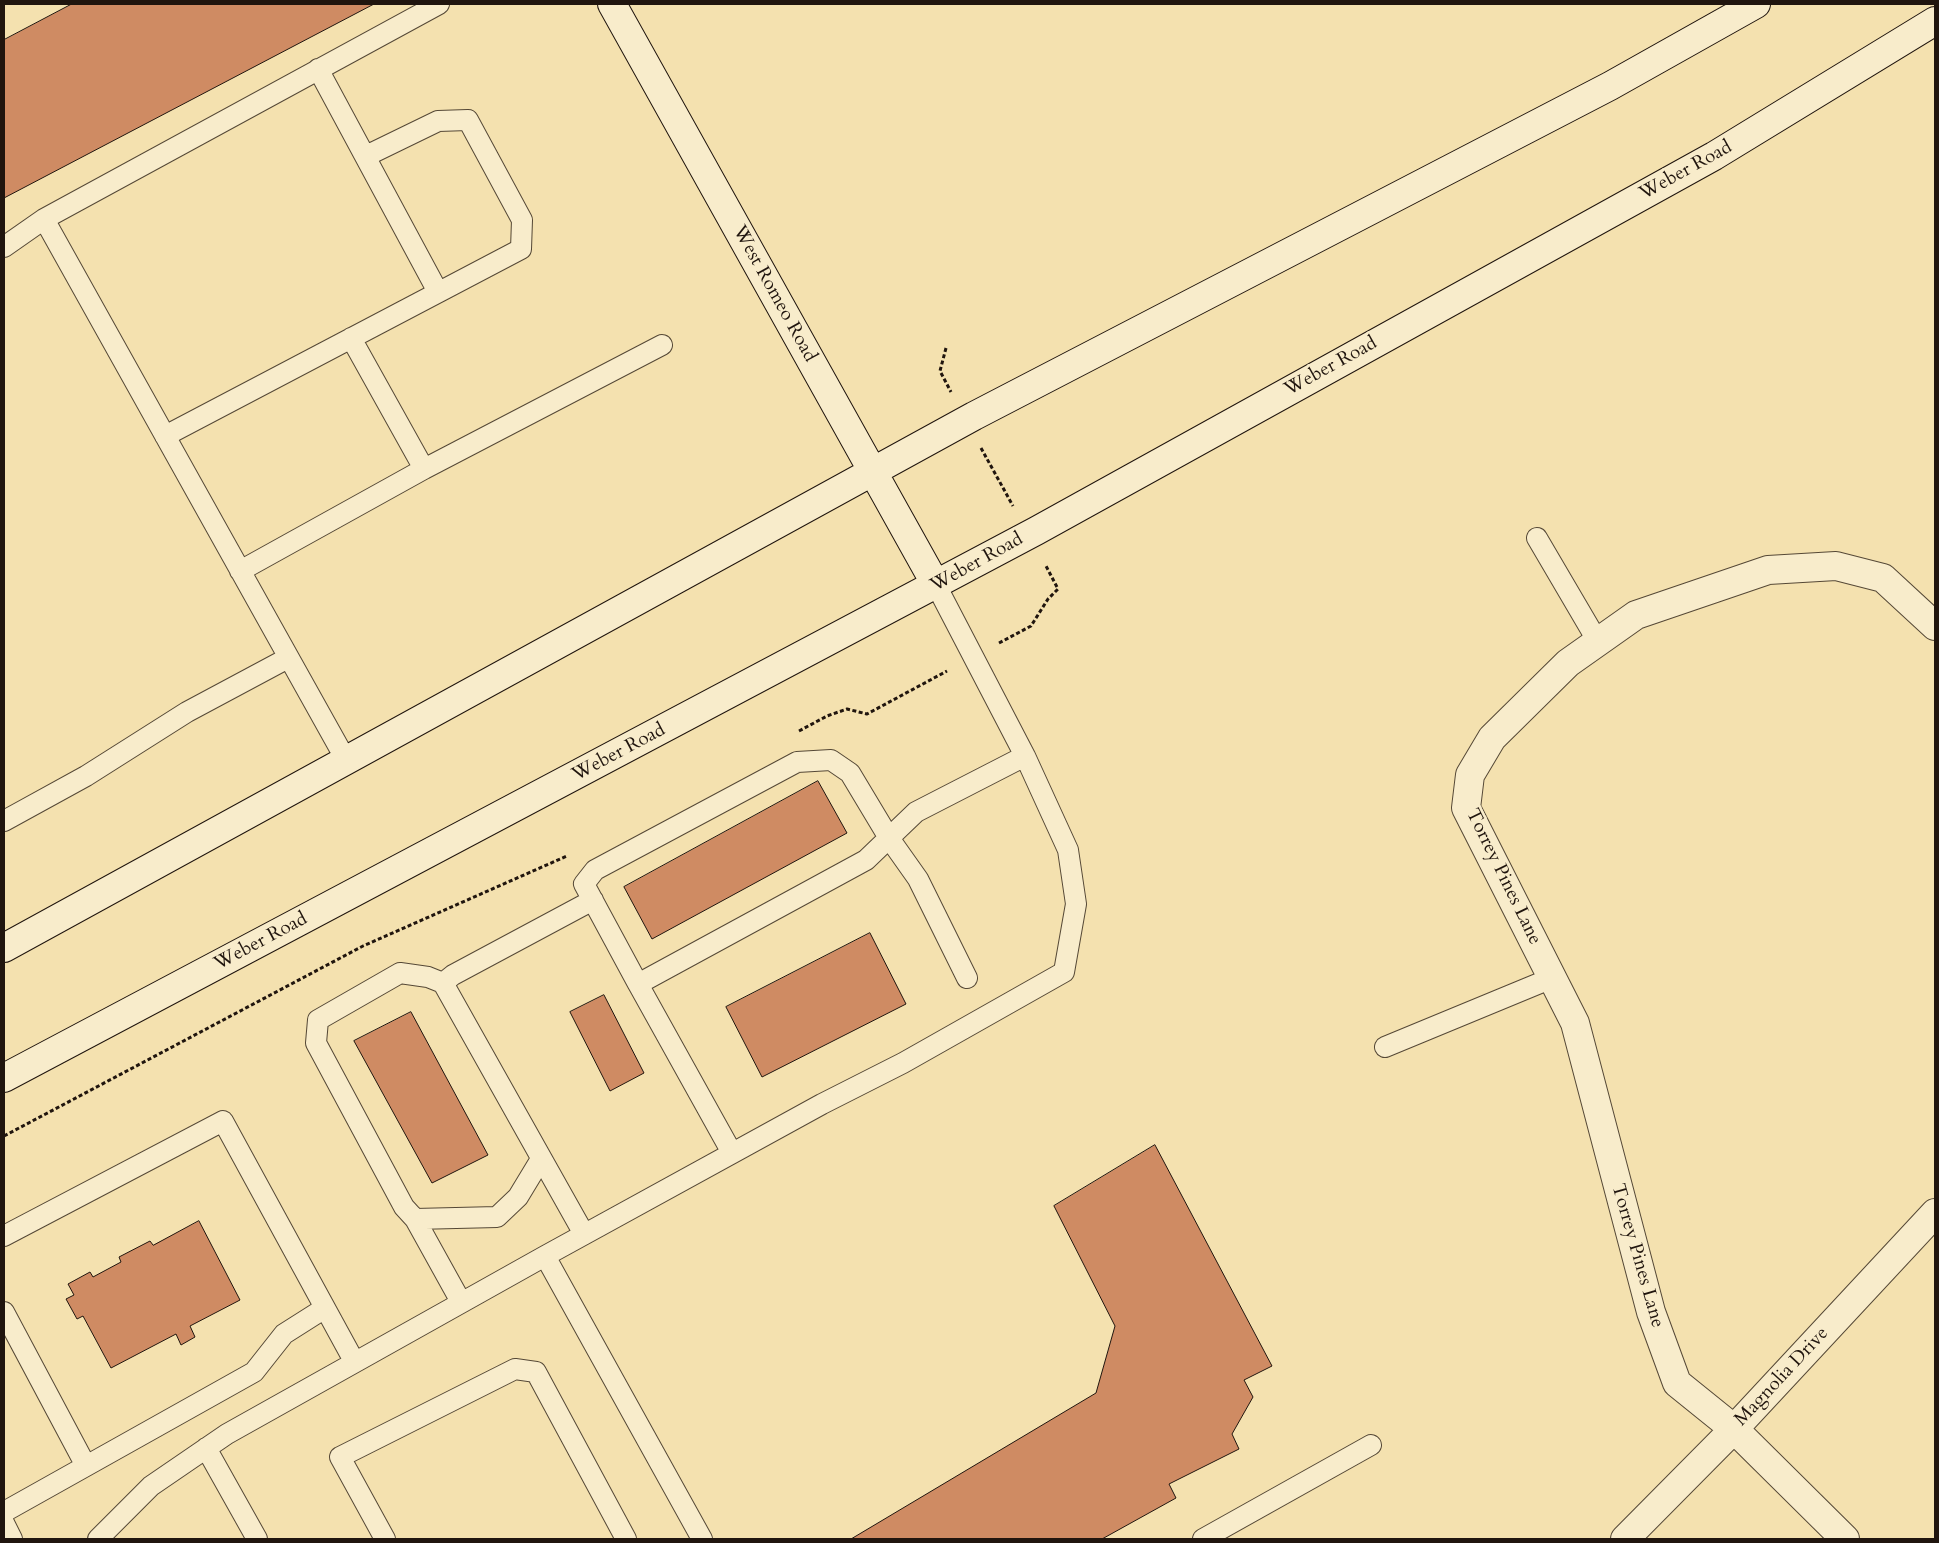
<!DOCTYPE html>
<html>
<head>
<meta charset="utf-8">
<style>
  body { margin:0 }
  #map { position:relative; width:1939px; height:1543px; overflow:hidden; background:#f4e1af; font-family:Cardo,serif }
  canvas { display:block }
  .frame { position:absolute; inset:0; border:5px solid #20150e; pointer-events:none }
</style>
</head>
<body>
<div id="map">
<canvas width="1939" height="1543"></canvas>
<div class="frame"></div>
</div>
<script>
const g = document.querySelector('canvas').getContext('2d');
g.lineJoin = 'round';
function fillPath(path, color) {
  g.fillStyle = color;
  g.fill(path, 'evenodd');
}
function strokePath(path, color, width, dash) {
  g.strokeStyle = color;
  g.lineWidth = width;
  g.lineCap = dash ? 'butt' : 'round';
  g.setLineDash(dash || []);
  g.stroke(path);
}
function label(font, color, halo, rows, align = 'center') {
  g.font = font + ' Cardo,serif';
  g.lineWidth = 5;
  g.setLineDash([]);
  g.textBaseline = 'middle';
  g.strokeStyle = halo;
  g.fillStyle = color;
  for (const [text, x, y, turn = 0] of rows) {
    g.save();
    g.translate(x, y);
    g.rotate((+turn || 0) * Math.PI / 180);
    g.textAlign = isNaN(turn) ? turn : align;
    if (halo) g.strokeText(text, 0, 0);
    g.fillText(text, 0, 0);
    g.restore();
  }
}
const building = new Path2D(`
  M 72,4 L 374,4 L 4,198 L 4,40 Z
  M 818,781 L 847,833 L 652,939 L 624,887 Z
  M 870,933 L 906,1004 L 762,1077 L 726,1007 Z
  M 604,995 L 644,1073 L 610,1091 L 570,1012 Z
  M 411,1012 L 488,1155 L 432,1183 L 354,1041 Z
  M 1155,1145 L 1272,1366 L 1244,1380 L 1253,1397 L 1232,1434 L 1239,1449 L 1169,1484 L 1176,1498 L 1102,1539 L 851,1539 L 1096,1393 L 1115,1326 L 1054,1206 Z
  M 199,1221 L 240,1300 L 190,1326 L 195,1337 L 181,1345 L 176,1334 L 111,1368 L 83,1316 L 77,1319 L 66,1299 L 74,1295 L 68,1284 L 90,1272 L 93,1277 L 121,1262 L 119,1257 L 150,1241 L 153,1245 Z`);
fillPath(building, '#cf8b63');
strokePath(building, '#20150e', 1);
const lane = new Path2D(`
  M 318,69 L 438,292
  M 44,219 L 346,760
  M 4,247 L 44,219 L 439,4
  M 351,338 L 424,469
  M 165,436 L 521,249 L 522,220 L 468,120 L 438,121 L 366,156
  M 1537,538 L 1598,642
  M 240,571 L 424,469 L 662,345
  M 4,821 L 86,776 L 187,712 L 288,658
  M 443,983 L 453,975 L 593,900
  M 638,984 L 584,884 L 595,870 L 797,762 L 831,760 L 850,773 L 889,838 L 918,879 L 967,978
  M 1385,1047 L 1552,978
  M 732,1153 L 638,984 L 866,860 L 916,812 L 1025,756
  M 541,1159 L 518,1197 L 497,1217 L 415,1219 L 404,1207 L 316,1043 L 318,1020 L 400,973 L 428,977 L 443,983 L 584,1234
  M 415,1219 L 461,1302
  M 4,1236 L 223,1121 L 354,1361
  M 545,1256 L 702,1539
  M 4,1312 L 86,1466
  M 206,1448 L 257,1539
  M 4,1512 L 254,1372 L 284,1334 L 325,1308
  M 4,1523 L 12,1539
  M 98,1539 L 151,1486 L 227,1434 L 545,1256 L 822,1104 L 903,1063 L 1064,972 L 1076,904 L 1068,850 L 1025,756 L 936,585
  M 385,1539 L 340,1457 L 515,1369 L 536,1372 L 626,1539
  M 1203,1539 L 1371,1445`);
const street = new Path2D(`
  M 1625,1539 L 1734,1429 L 1935,1213
  M 1845,1539 L 1734,1429 L 1677,1383 L 1651,1312 L 1575,1023 L 1466,808 L 1470,775 L 1492,738 L 1568,663 L 1636,615 L 1768,570 L 1836,566 L 1883,578 L 1935,626`);
const secondary = new Path2D(`
  M 612,4 L 936,585
  M 4,948 L 974,416 L 1610,86 L 1756,4
  M 4,1078 L 1036,531 L 1714,156 L 1935,21`);
strokePath(lane, '#554836', 22);
strokePath(street, '#554836', 30);
strokePath(secondary, '#20150e', 30);
strokePath(new Path2D(`
  M 946,348 L 940,371 L 951,392
  M 981,448 L 1013,506
  M 999,643 L 1031,626 L 1048,599 L 1058,589 L 1045,564
  M 799,731 L 827,716 L 847,709 L 867,714 L 947,671
  M 4,1136 L 363,946 L 567,856`), '#20150e', 3, [4, 2.5]);
strokePath(lane, '#f8eccb', 20);
strokePath(street, '#f8eccb', 28);
strokePath(secondary, '#f8eccb', 28);
label('19px', '#20150e', '#f8eccb', [
  ["Weber Road",1686,171,-29],
  ["West Romeo Road",774,294,61],
  ["Weber Road",1331,367,-29],
  ["Weber Road",977,563,-29],
  ["Weber Road",619,753,-28],
  ["Torrey Pines Lane",1503,877,64],
  ["Weber Road",261,942,-28],
  ["Torrey Pines Lane",1637,1256,74],
  ["Magnolia Drive",1782,1377,-47]
]);
</script>
</body>
</html>
